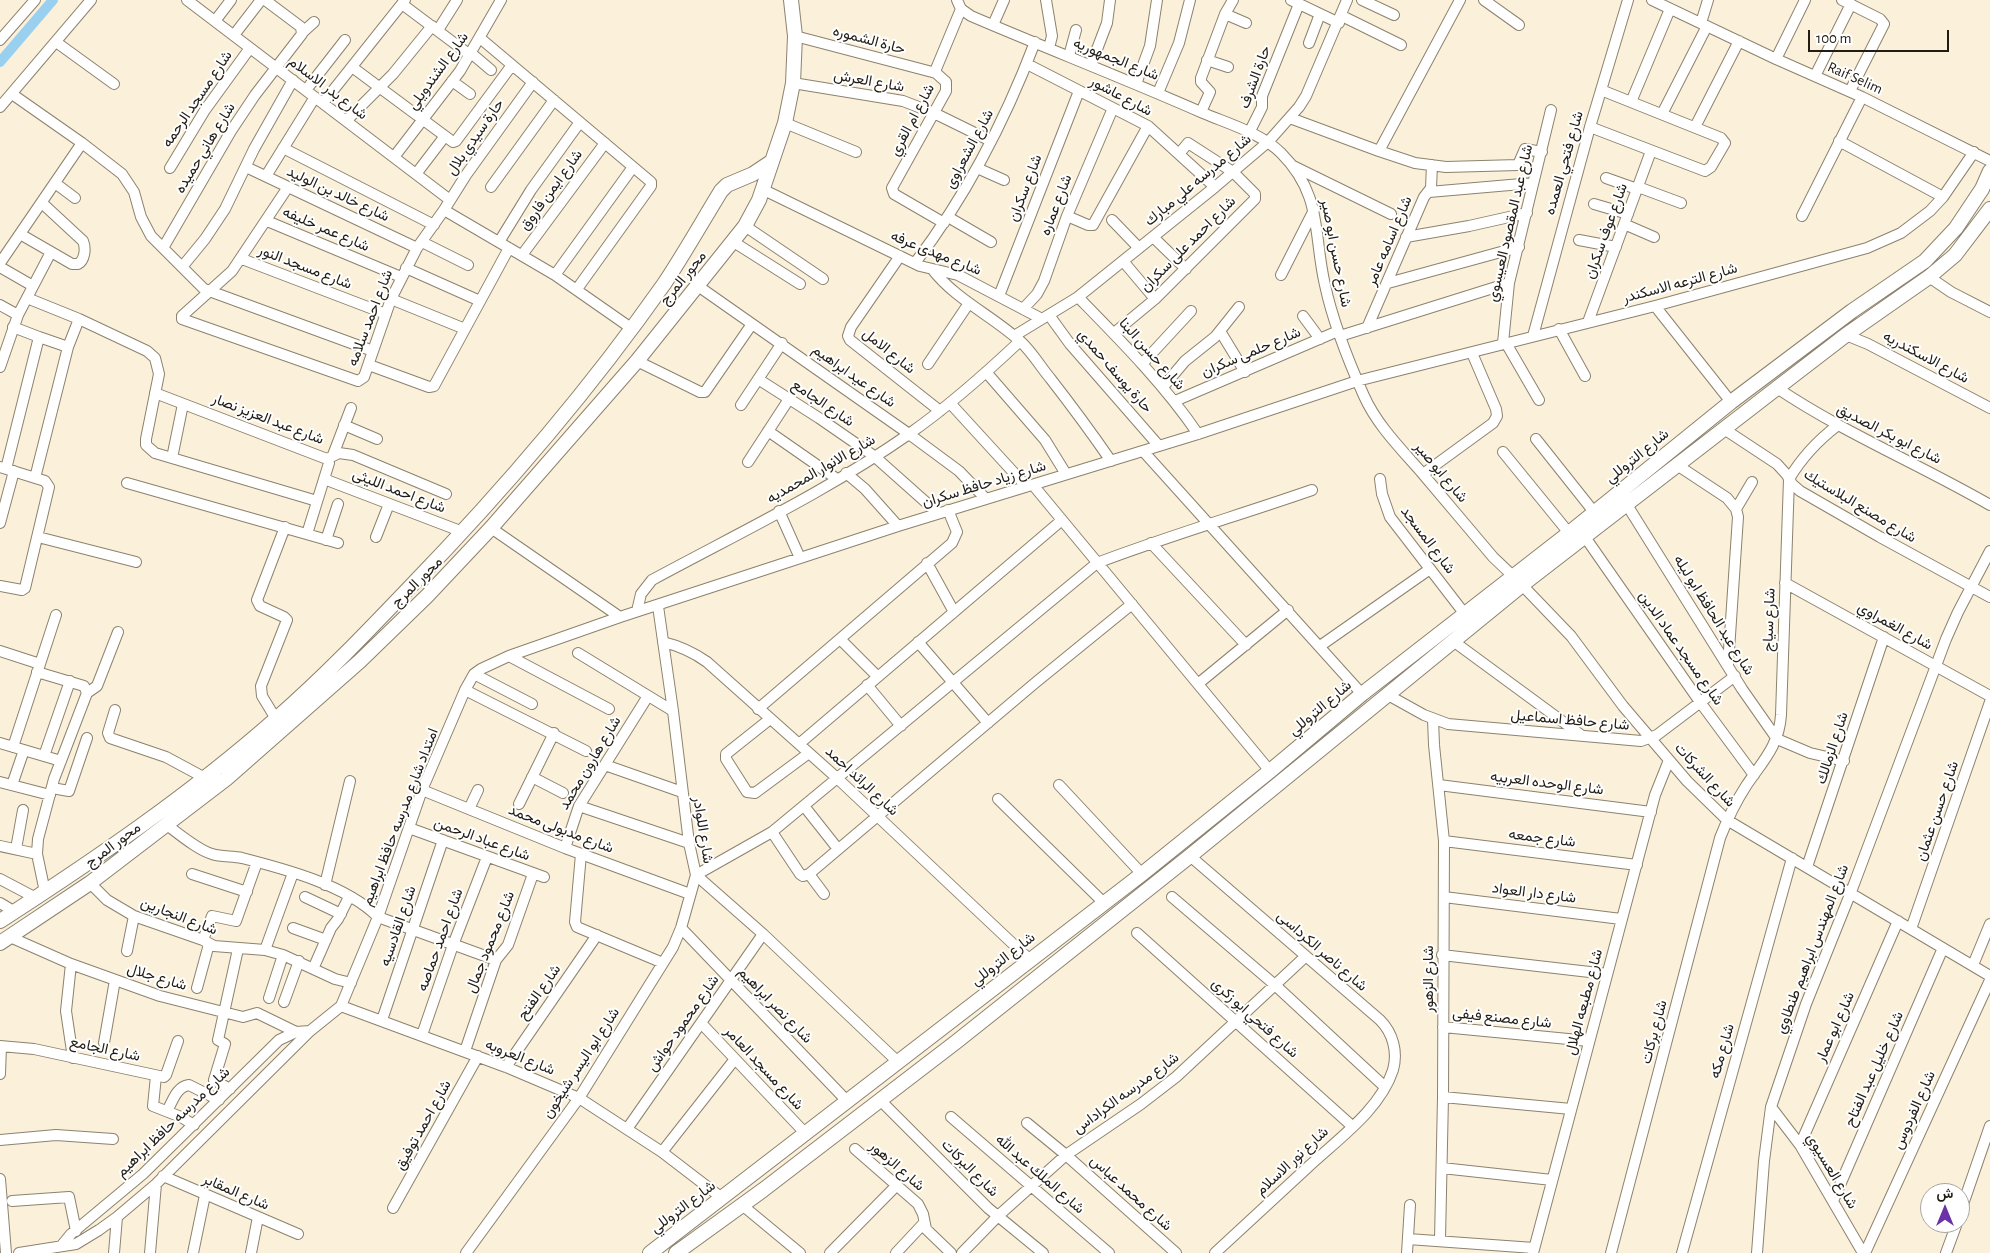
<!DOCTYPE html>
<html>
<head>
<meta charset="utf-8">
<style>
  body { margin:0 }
  #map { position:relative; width:1990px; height:1253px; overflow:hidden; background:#fbf1da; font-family:"Alegreya Sans",Vazirmatn,sans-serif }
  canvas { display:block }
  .north { position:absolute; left:1920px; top:1183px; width:50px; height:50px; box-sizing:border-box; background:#fff; border:1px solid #a6a5a1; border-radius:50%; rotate:0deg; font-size:14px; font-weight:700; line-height:20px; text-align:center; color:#211d15 }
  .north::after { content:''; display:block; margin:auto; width:18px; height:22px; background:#6b32a8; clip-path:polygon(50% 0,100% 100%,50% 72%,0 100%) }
  .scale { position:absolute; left:1808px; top:30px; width:141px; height:22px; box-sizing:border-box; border:2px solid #211d15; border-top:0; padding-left:6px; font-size:15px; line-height:18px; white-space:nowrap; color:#211d15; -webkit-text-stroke:4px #fff; paint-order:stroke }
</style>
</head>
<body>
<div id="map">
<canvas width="1990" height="1253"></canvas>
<div class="north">ش</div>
<div class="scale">100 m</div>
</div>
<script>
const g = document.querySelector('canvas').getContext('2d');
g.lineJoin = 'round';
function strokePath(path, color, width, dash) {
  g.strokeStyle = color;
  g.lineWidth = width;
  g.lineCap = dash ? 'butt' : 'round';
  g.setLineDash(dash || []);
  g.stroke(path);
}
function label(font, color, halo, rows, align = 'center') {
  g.font = font + ' "Alegreya Sans",Vazirmatn,sans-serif';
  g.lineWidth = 4;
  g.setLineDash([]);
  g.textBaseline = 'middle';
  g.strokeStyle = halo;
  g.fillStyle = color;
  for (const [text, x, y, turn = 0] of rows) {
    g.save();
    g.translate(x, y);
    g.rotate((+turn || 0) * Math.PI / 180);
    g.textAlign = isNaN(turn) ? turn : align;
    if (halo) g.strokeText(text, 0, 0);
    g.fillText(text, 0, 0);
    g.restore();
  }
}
strokePath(new Path2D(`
  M 0,62 L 53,0`), '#99d0f0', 10);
const street = new Path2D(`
  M 187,0 L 450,200
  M 957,0 L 961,9 L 971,16 C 1048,49 1126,79 1203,113 C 1229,124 1261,133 1281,153 C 1323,195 1313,234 1325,285 C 1333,323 1348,360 1364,396 C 1377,425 1401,449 1422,473 C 1446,501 1469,529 1493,557 L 1513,576
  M 1046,0 L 1052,36 L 1049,48
  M 1291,0 L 1339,23
  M 1362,0 L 1394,15
  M 1484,0 L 1519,25
  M 1652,0 L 1776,59 L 1862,97 L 1990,161
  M 1842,0 L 1880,19 L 1884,24 L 1850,91
  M 402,4 L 470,55
  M 1225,14 L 1246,23
  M 1342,16 L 1401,45
  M 215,21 L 231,0
  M 1701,23 L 1708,0
  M 993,25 L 1004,0
  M 438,30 L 457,0
  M 303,32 L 314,22
  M 234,35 L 261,0
  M 795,36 L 936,73
  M 480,38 L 651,182 L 651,186 L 577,289
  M 0,40 L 35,0
  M 56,42 L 114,84
  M 1309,43 L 1320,14
  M 471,53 L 491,70
  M 1069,56 L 1076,30
  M 1776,59 L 1805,0
  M 1207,60 L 1228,67
  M 1027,64 L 1148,126 L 1215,187
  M 1091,65 L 1107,23 L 1110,0
  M 352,67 L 445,136
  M 1815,76 L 1851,4
  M 452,81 L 470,94
  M 793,83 L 903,101 L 934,113 L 991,141
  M 1136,84 L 1150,46 L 1157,0
  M 306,90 L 345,40
  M 1158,93 L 1179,43 L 1190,0
  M 12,94 L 82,143 L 122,174 L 134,192 L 141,217 L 151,236 L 204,289 L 373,351
  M 1631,102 L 1670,9
  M 323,103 L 405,0
  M 0,107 L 91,0
  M 1201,112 L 1210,92 L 1201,82 L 1201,78 L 1225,14 L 1233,0
  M 1662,114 L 1707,26
  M 1290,118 L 1379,151 L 1415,163 L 1446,167 L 1518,165 L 1525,149 L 1542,152
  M 346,121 L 393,74 L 432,26
  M 785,123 L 856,152
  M 1590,127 L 1705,171 L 1711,167 L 1725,143 L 1721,138 L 1601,90
  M 1695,127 L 1739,41
  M 1249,133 L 1262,107 L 1262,96 L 1299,4
  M 1839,141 L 1943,197
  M 283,148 L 434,225
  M 1379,151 L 1460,0
  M 394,157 L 460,71 L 501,0
  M 1293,166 L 1391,214
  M 246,167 L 417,248
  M 170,168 L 205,110 L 250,48
  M 977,168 L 1004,180
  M 416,174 L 445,136 L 453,142 L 456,141 L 512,65
  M 266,176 L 315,97
  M 1606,178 L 1637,189
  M 55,183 L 75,198
  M 288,187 L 232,271 L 182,316 L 182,319 L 358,381 L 364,377 L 391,299 L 417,248 L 444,210 L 466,175 L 533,82
  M 491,187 L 554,100
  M 1638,187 L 1681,203
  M 764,190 L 920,266 L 958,275 L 1042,319
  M 1429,192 L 1533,183
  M 1594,204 L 1628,214
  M 444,210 L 555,275 L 631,328
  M 1067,216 L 1088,225 L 1093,225 L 1148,126
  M 1802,216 L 1862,97
  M 948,217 L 991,242
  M 1112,220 L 1139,248
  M 267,221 L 401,277
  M 944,223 L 894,194 L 892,188 L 946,91 L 946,82 L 936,73 L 936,69 L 961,9
  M 1624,224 L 1654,237
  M 745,226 L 823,279
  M 20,234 L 72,264 L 78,264 C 85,260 86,248 83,241 L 42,203
  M 1153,237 L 1186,269
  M 1406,237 L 1469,226 L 1527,213
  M 1579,240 L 1616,247
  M 732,241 L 800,284
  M 422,242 L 468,265
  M 499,242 L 531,190 L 580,122
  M 163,248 L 231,131 L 255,95 L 302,34 L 301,27 L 265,0
  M 522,255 L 605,143
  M 900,256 L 851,327 L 848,336 L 850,340 L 940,411
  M 242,259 L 386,314
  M 1123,261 L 1155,299
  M 0,263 L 82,143
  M 915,263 C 966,196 1005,121 1035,42
  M 0,267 L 33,286
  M 182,267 L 205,239 L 225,209 L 254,149 L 293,80
  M 406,268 L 480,301
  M 932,269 C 956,300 993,316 1021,342 C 1032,352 1040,366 1050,378 C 1071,405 1091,432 1111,461
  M 555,275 L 633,167
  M 1281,275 L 1314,210
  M 1929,277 L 1951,292 L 1990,312
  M 1388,283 L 1519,247
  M 698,286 L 909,434 L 959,471 L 986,499
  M 999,296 L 1079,91
  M 1078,297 C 1121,341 1164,384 1198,434
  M 27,298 L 79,319 L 147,351 L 155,358 L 159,374 L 146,439 L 146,445 L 155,453 L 317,501
  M 391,299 L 465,329
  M 0,305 L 18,315
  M 1655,306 L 1731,402
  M 1023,309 L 1037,294 L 1044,281 L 1067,216 L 1113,108
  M 1049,315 L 1070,344 L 1159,446
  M 1303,316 L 1320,339
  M 1588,322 L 1651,151
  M 1367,328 L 1424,197 L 1431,188 L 1432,165
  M 1559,329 L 1585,376
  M 1220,331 L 1245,372
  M 1114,333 L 1155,299 L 1255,199 L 1255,194 L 1233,172 L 1188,143 L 1179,154
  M 1846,335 L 1868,344 L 1990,408
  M 1014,336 L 1078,297 L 1215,187 L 1268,142 L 1299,107 L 1306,96 L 1347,0
  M 1340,336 L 1509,283
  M 1533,336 L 1590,127 L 1628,0
  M 39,337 L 68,347
  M 1503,343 L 1509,283 L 1551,110
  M 1506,343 L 1539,400
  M 637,361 L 700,392 L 705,392 L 752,324
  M 928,364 L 969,303
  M 1142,364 L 1191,311
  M 369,365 L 429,387 L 434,386 L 509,248
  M 0,367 L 18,315 L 51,252
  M 986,372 L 1045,440 L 1066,474
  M 758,379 L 819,418 L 874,456 L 938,513
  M 1163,387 L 1185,361 L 1215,337 L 1239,307
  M 1777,388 C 1844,433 1919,464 1990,505
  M 155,393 L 327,459 L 329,463 L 307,534
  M 1175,401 L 1338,331
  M 950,403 L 1026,486
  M 741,405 L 782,343
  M 344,425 L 377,439
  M 1724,429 L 1777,464 L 1787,475 L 1792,484 L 1800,491 L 1880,537 L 1990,597
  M 768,431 L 837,479
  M 1536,439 L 1594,512
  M 1143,451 L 1362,694
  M 1503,452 L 1569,533
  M 333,455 L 351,408
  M 172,458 L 183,404
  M 327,459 L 339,453 L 353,455 L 446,494
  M 748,462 L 789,399
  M 1677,465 L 1727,498 L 1736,509 L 1738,517 L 1728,665
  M 0,467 L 45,481 L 49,487 L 25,588 L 22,590 L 0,586
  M 6,469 L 39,337 L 13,327
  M 846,473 L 865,489 L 898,526
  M 1423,474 L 1493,423 L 1497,416 L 1496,409 L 1472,353
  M 35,478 L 68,347 L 79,319
  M 324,479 L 463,532
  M 1380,479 L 1382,494 L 1390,517 L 1464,613
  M 127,483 L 338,543
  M 1033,485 L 1270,771
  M 1627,505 L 1742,689 L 1777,739 L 1810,753 L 1844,761
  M 1736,509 L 1752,482
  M 779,511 L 800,558
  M 0,523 L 14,471
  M 491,528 L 620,617
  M 38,537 L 136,562
  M 376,537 L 389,504
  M 1585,537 L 1700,702 L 1754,775
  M 326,540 L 338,504
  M 1151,543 L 1246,645
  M 927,563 L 954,612
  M 1785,583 L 1990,696
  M 1522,585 L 1571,636 L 1623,706 L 1687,781 L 1727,820 L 1990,976
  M 658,606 L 673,711 L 689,843 L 696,875 L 763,934 L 898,1062
  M 637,611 L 641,594 L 652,580 C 739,533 829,490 909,434 C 949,406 985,374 1020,341
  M 840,639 L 877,676
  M 1453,641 L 1581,735
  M 663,642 C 680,646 693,652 707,662 L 837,778 L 1029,959
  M 918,642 L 988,723
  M 1320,646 L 1430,569
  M 0,651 L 40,664
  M 578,653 L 673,711
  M 509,656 L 609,709
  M 37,672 L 84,686 L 87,693
  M 474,674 L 532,704
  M 1199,683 L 1288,610
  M 867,685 L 901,726
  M 465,690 L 586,751
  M 87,693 L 97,686 L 118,632
  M 1388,695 L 1424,715 L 1448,724 L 1641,741 L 1657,735 L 1735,676
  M 758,709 L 952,543 L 957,532 L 948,510
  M 115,710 L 108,733 L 110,738 L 166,757 L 205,778
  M 276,719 L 262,696 L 261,686 L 287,620 L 284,617 L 260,606 L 257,600 L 285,527
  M 770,719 L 726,754 L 726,759 L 747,792 L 755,793 L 809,753
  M 1433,719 L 1434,745 L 1444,841 L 1443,1097 L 1440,1240
  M 0,743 L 61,761
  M 799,744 L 1062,520
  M 13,747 L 56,615
  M 44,756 L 70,681
  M 605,765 L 682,792
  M 532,777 L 563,793
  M 0,782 L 50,795
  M 12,785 L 24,750
  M 1059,785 L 1142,874
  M 1439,785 L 1651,812
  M 52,788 L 69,791 L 87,738
  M 422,790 L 565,848 L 690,894
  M 998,799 L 1104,903
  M 519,804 L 554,733
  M 579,806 L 689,843
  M 804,806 L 838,849
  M 469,809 L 478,790
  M 167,825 C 179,834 198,850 212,854 C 221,857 232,856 242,858 C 285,869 346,885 378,917 L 496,960
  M 409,828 L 544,877
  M 772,832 L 800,874 L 803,876 L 809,874 L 1035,683 L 1132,604
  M 1444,841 L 1637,865
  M 0,846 L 37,854
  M 565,848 L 579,806 L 648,696
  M 16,849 L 23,810
  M 581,854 L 575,922 L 577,927 L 663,963
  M 1190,856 L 1380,1020 C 1393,1033 1398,1052 1393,1070 C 1380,1110 1338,1139 1308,1167 C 1277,1196 1246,1224 1215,1253
  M 1807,867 L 1884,637
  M 192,874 L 247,892
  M 809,874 L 824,894
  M 0,879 L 36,898
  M 90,883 L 107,900 L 134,916 L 203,940 L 214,946 L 265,950 L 283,955 L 335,979 L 351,983
  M 325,885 L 350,781
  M 45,892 L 37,854 L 38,839 L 54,779 L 87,693
  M 305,897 L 341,914
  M 1172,897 L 1275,985 L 1385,1087
  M 1444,897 L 1621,919
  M 0,903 L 15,912
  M 293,928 L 326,940
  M 681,928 L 848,1102
  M 1911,929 L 1990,702
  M 1137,933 L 1352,1126
  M 10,937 L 71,964 L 160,996 L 243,1017 L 257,1013 L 296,1032
  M 203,940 L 212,916 L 236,921 L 257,862
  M 265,950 L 293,873
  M 127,951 L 134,916
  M 1442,955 L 1607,974
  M 71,964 L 66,1011 L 73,1058
  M 1973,965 L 1990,924
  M 313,969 L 331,928 L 338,919 L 349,897
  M 197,988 L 209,944
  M 269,998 L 283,955
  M 284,1002 L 299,961
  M 341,1006 L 506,1067 L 579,1098 L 662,1152 L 722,1198
  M 382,1020 L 443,840
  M 701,1023 L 806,1134
  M 1443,1027 L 1589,1041
  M 422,1035 L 453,945 L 487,857
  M 104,1043 L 115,980
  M 0,1046 L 34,1049 L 164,1077 L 166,1075 L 178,1041
  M 465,1051 L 496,960 L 508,945 L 533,874
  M 506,1067 L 597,935
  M 0,1074 L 1,1046
  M 156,1076 L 153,1106 L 181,1117 L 194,1125
  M 230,1089 L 214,1080 L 225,1044 L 218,1040 L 238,949
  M 1443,1097 L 1571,1109
  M 880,1100 L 988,1208 L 1043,1253
  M 1771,1107 L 1800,1145 L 1863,1253
  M 167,1111 C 173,1101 176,1087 189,1085 L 219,1100
  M 951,1117 L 1109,1253
  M 1027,1123 L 1066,1155 L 1176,1253
  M 627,1129 L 763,934
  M 0,1140 L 56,1135 L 113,1139
  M 1800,1145 L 1898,921
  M 855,1149 L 918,1204 L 923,1214 L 926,1229 L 951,1253
  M 662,1152 L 735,1059
  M 1442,1168 L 1552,1180
  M 163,1176 L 298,1234
  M 0,1179 L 6,1253
  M 12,1201 L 69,1197 L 76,1231
  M 1833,1201 L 1943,948
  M 742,1205 L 800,1253
  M 393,1208 L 478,1056
  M 1960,1213 L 1990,1126
  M 1408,1239 L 1534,1248
  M 62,1245 L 71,1234 L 143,1174 L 279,1040 L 296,1032 L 310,1031
  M 19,1253 L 76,1244 L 99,1230 L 117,1217 L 156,1184 L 310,1031 L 341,1006 L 378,917 L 422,790 L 465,690 L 474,674 L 481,669 L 509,656 L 620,617 L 898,526 L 1198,434 L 1357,381 L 1655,306 L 1867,248 L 1901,233 L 1930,211 L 1943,197 L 1974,152
  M 114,1253 L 117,1217
  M 150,1253 L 156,1184
  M 193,1253 L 205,1195
  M 251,1253 L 258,1217
  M 466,1253 L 579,1098 L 673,947 L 681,928 L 696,875 L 772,832 L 1097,563 C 1168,536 1240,515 1312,490
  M 830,1253 L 897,1185
  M 896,1253 L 924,1223
  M 962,1253 L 998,1216 L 1066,1155 L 1141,1104 L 1176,1077 L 1306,956
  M 1407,1253 L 1410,1205
  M 1533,1253 L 1655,795 L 1669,760
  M 1611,1253 L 1720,838 C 1727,820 1735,803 1746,786 C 1762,762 1779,746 1781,715 L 1789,479 C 1802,457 1817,441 1838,425
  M 1682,1253 L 1792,858
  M 1757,1253 L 1764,1161 L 1771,1107 L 1806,1004 L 1851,892 L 1946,639 L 1958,612 L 1990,551
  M 1865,1253 L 1990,980
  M 1946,1253 L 1957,1223`);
const secondary = new Path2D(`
  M 0,921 C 96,859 191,794 277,718 C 324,677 367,632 410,587 C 502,492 588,392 664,284 C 684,254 702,222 721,191 L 727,185 L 753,174 L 771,162
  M 0,943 L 90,883 L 226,779 L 360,661 L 427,596 L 491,528 L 637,361 L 745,226 L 759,200 L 785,123 L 793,83 L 795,36 L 791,0
  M 650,1253 L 1142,874 L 1270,771 L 1362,694 L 1569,533 L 1731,402 L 1852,311 L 1925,261 L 1956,228 L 1982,189 L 1990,171
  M 676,1253 L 763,1190 L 956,1042 L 1190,856 L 1522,585 L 1777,388 L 1846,335 L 1929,277 L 1955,255 L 1990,209`);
strokePath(street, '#8c826e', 12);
strokePath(secondary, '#8c826e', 16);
strokePath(street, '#fff', 10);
strokePath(secondary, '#fff', 14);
label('15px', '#211d15', '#fff', [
  ["حارة الشموره",869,40,15],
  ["شارع الجمهوريه",1116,59,22],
  ["شارع الشندويلي",438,71,-54],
  ["حارة الشرف",1255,77,-70],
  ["Raif Selim",1855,78,24],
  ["شارع العرش",869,81,10],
  ["شارع بدر الاسلام",328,88,37],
  ["شارع عاشور",1121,96,28],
  ["شارع مسجد الرحمه",197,99,-56],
  ["شارع ام القري",912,120,-62],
  ["حارة سيدي بلال",475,137,-55],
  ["شارع هاني حميده",205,148,-59],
  ["شارع الشعراوى",969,149,-62],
  ["شارع فتحي العمده",1564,163,-74],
  ["شارع مدرسه علي مبارك",1198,180,-40],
  ["شارع سكران",1025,188,-69],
  ["شارع ايمن فاروق",551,190,-54],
  ["شارع خالد بن الوليد",338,194,25],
  ["شارع عماره",1056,205,-69],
  ["شارع عبد المقصود العيسوي",1510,223,-77],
  ["شارع عمر خليفه",326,229,23],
  ["شارع عوف سكران",1606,231,-70],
  ["شارع اسامه عامر",1389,241,-67],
  ["شارع احمد على سكران",1188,244,-45],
  ["شارع مهدى عرفه",936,253,22],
  ["شارع حسن ابو صير",1336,253,79],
  ["شارع مسجد النور",305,267,21],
  ["محور المرج",683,278,-51],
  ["شارع الترعه الاسكندر",1680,283,-15],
  ["شارع احمد سلامه",370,318,-69],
  ["شارع الامل",889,351,39],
  ["شارع حلمى سكران",1251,352,-23],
  ["شارع حسن البنا",1152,354,48],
  ["شارع الاسكندريه",1926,357,28],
  ["حارة يوسف حمدي",1115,371,49],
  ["شارع عيد ابراهيم",854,376,35],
  ["شارع الجامع",823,403,34],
  ["شارع عبد العزيز نصار",268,419,21],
  ["شارع ابو بكر الصديق",1889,434,27],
  ["شارع التروللي",1637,456,-39],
  ["شارع الانوار المحمديه",821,469,-30],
  ["شارع ابو صير",1441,472,50],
  ["شارع زياد حافظ سكران",984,484,-17],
  ["شارع احمد الليثى",399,491,21],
  ["شارع مصنع البلاستيك",1860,506,31],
  ["شارع المسجد",1428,540,53],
  ["محور المرج",417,582,-45],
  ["شارع عبد الحافظ ابو ليله",1714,615,58],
  ["شارع سياج",1769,620,-88],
  ["شارع الغمراوي",1895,626,29],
  ["شارع مسجد عماد الدين",1681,648,55],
  ["شارع التروللي",1320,708,-40],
  ["شارع حافظ اسماعيل",1570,720,5],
  ["شارع الزمالك",1832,748,-72],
  ["شارع هارون محمد",590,763,-59],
  ["شارع الشركات",1705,775,47],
  ["شارع الرائد احمد",862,781,43],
  ["شارع الوحده العربيه",1547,783,7],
  ["شارع حسن عثمان",1937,811,-71],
  ["امتداد شارع مدرسه حافظ ابراهيم",400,817,-69],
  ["شارع مدبولى محمد",561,829,21],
  ["شارع اللوادر",703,830,81],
  ["شارع جمعه",1542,838,7],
  ["شارع عباد الرحمن",482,839,20],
  ["محور المرج",113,845,-37],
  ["شارع دار العواد",1534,893,7],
  ["شارع النجارين",179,916,21],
  ["شارع القادسيه",398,926,-71],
  ["شارع احمد حماصه",440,940,-70],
  ["شارع محمود جمال",490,942,-68],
  ["شارع المهندس ابراهيم طنطاوي",1812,949,-69],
  ["شارع ناصر الكرداسى",1322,951,41],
  ["شارع التروللي",1003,959,-38],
  ["شارع جلال",157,977,17],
  ["شارع الزهور",1428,979,-90],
  ["شارع الفتح",539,992,-55],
  ["شارع مطبعه الهلال",1584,1002,-75],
  ["شارع نصر ابراهيم",775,1005,46],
  ["شارع فتحي ابو زكرى",1255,1018,42],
  ["شارع مصنع فيفى",1502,1018,6],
  ["شارع محمود حواش",683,1023,-55],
  ["شارع ابو عمار",1835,1027,-66],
  ["شارع بركات",1654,1032,-75],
  ["شارع الجامع",105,1049,12],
  ["شارع مكه",1722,1051,-74],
  ["شارع العروبه",520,1057,22],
  ["شارع ابو اليسر شيخون",581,1063,-57],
  ["شارع مسجد العامر",764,1068,47],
  ["شارع خليل عبد الفتاح",1874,1069,-66],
  ["شارع مدرسه الكراداس",1126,1093,-36],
  ["شارع الفردوس",1914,1110,-66],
  ["شارع مدرسه حافظ ابراهيم",173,1122,-44],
  ["شارع احمد توفيق",423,1125,-61],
  ["شارع نور الاسلام",1292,1161,-43],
  ["شارع الزهور",897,1166,41],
  ["شارع البركات",970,1168,45],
  ["شارع العسيوي",1832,1171,59],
  ["شارع الملك عبد الله",1040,1174,41],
  ["شارع المقابر",236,1192,23],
  ["شارع محمد عباس",1131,1193,42],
  ["شارع التروللي",683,1207,-37]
]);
</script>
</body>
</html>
